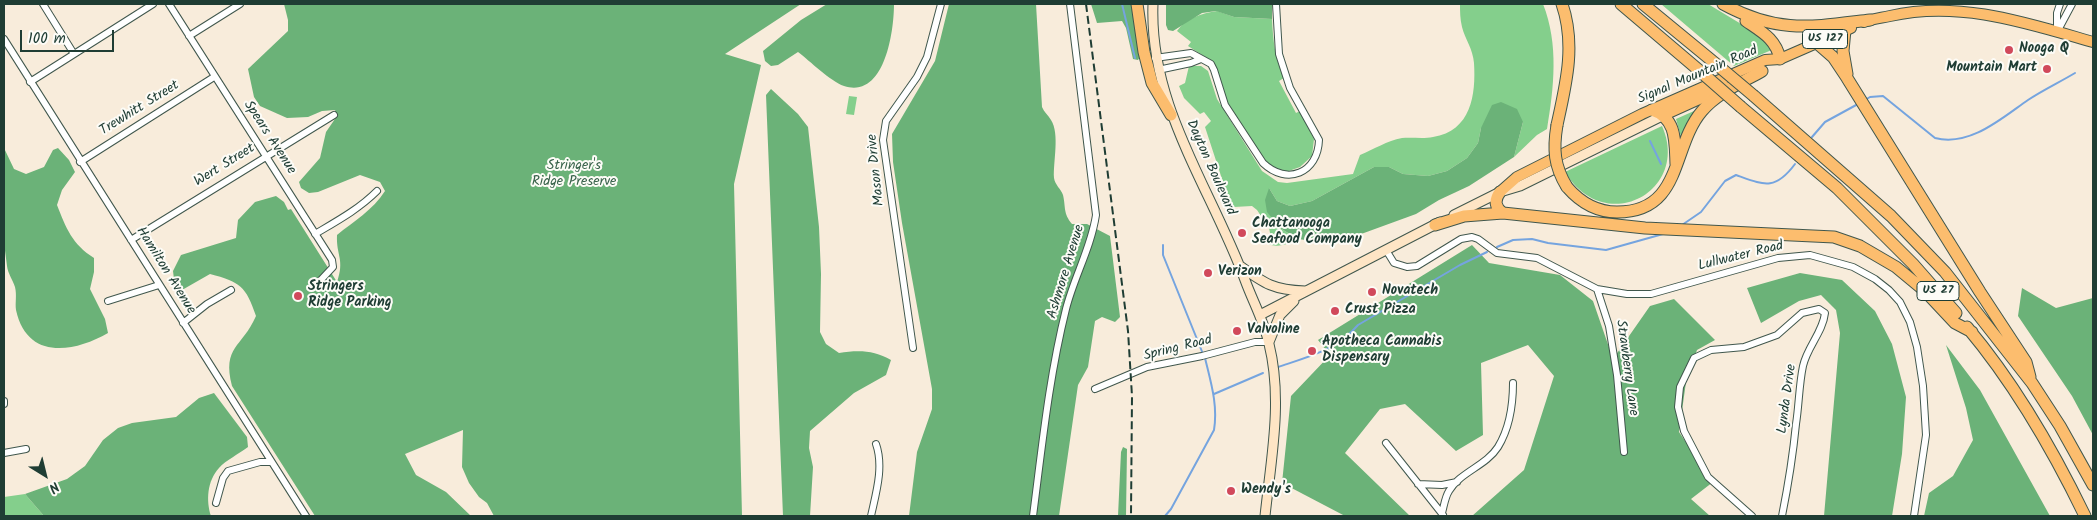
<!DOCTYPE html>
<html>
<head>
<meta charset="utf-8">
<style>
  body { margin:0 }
  #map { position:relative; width:2097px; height:520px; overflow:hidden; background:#f8ecdb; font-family:Kalam,sans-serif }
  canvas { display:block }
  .frame { position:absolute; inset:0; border:5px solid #1f3d34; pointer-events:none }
  .north { position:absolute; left:20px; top:450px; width:50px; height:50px; -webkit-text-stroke:4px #fdfcf7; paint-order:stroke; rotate:144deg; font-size:14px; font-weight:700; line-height:20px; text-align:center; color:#1f3d34 }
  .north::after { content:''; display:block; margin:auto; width:18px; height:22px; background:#1f3d34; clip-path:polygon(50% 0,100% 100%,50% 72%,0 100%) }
  .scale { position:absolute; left:20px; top:30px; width:94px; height:22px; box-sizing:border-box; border:2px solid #1f3d34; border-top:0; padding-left:6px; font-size:15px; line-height:18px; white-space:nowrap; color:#1f3d34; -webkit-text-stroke:4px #fdfcf7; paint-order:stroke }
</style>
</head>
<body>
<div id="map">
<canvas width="2097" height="520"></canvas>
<div class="frame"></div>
<div class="north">N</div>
<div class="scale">100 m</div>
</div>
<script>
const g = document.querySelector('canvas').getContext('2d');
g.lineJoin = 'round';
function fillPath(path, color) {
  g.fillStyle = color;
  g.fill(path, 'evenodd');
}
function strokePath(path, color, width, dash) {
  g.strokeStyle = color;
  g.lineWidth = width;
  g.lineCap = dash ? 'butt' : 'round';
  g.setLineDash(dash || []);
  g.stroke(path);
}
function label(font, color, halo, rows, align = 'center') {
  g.font = font + ' Kalam,sans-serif';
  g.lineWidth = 4;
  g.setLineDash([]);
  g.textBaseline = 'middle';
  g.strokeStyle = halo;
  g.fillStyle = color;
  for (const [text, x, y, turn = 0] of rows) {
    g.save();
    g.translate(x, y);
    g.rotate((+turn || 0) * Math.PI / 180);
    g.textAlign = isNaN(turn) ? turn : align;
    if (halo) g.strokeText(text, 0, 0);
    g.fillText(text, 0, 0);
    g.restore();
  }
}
fillPath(new Path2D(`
  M 1460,4 L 1543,4 C 1559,44 1554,88 1547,129 L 1537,135 L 1514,157 L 1523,122 L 1481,128 L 1478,143 L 1467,158 L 1447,171 L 1428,176 L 1403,174 L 1389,167 L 1374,167 L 1312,201 L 1290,206 L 1277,201 L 1269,188 L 1280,228 L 1298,239 C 1289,244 1278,248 1268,244 L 1266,241 L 1271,238 L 1269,228 L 1257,210 L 1252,206 L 1234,207 L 1224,200 L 1221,189 L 1223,182 L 1205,127 L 1211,121 L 1204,112 L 1200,114 L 1184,98 L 1179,86 L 1185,83 L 1189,66 L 1201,66 L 1208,71 L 1217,99 L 1262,171 L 1278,182 L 1287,183 L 1353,174 L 1360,155 C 1374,149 1387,141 1402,138 C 1412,137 1423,139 1433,137 C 1471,131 1476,95 1474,63 C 1473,49 1465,39 1462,27 C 1460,19 1460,11 1460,4 Z
  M 1661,4 L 1708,4 L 1766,39 L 1774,49 L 1734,66 Z
  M 1217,11 L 1234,17 L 1272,19 C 1273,40 1275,59 1284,78 L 1279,81 L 1296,113 L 1300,111 L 1314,139 L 1312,156 L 1300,167 L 1286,172 L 1279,171 L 1264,161 L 1228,103 L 1210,60 L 1188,46 L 1191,42 L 1177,31 C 1185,19 1202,13 1217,11 Z
  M 849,96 L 857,97 L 854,115 L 846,114 Z
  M 1694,111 L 1681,137 L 1676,119 Z
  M 1662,126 C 1691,191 1605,238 1565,172 Z
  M 25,494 L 44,516 L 4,516 L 4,497 Z`), '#84cf8c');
fillPath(new Path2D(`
  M 284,4 L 801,4 L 725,54 L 761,65 L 734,184 L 742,516 L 494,516 L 487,503 L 479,497 L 469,483 L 462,467 L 463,430 L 405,454 L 416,475 L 446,492 L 471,516 L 315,516 L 232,386 C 222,346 242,348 256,316 C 246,286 240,282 210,274 L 182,290 L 175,287 L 173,271 L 181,255 L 236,238 L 238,220 L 255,202 L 276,196 L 284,202 L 288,210 L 291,209 L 337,282 C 345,259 336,256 337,235 C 354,221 373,210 385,191 L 380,182 L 360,175 L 318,192 L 309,193 L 301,188 L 299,182 L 320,158 L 326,132 L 337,116 L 335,110 L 322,111 L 308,117 L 287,118 L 260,106 L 254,97 L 248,69 L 288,31 L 288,20 Z
  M 827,4 L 894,4 C 894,31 885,99 844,86 C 830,81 810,61 798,52 L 778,65 L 771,66 L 765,61 L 763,51 L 801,20 Z
  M 949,4 L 1036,4 L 1042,107 C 1044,112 1048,115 1051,120 C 1060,134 1053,162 1054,178 C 1055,185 1061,189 1063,195 C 1066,208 1063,213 1072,224 L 1087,224 L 1110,236 L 1120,317 L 1115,322 L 1102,317 L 1095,321 L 1088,367 L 1078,385 L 1059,516 L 909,516 L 917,452 L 932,409 L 932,389 L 902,223 L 893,162 L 892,134 L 935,61 Z
  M 1091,4 L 1131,4 L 1140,57 L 1138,60 L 1133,59 L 1126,28 L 1122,21 L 1097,23 Z
  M 1166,4 L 1272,4 L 1272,19 L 1234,17 L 1216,11 L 1202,13 L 1173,31 L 1168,30 L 1166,25 Z
  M 771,89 L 798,114 L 808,127 L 819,227 L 821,274 L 820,332 L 826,344 L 839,353 C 858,350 874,350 891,360 L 886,375 L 854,393 L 810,431 L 809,448 L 813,467 L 810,516 L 783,516 L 766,95 Z
  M 1501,102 L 1517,109 L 1523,122 L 1514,157 L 1469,186 L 1439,200 L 1416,214 L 1342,241 L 1313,241 L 1298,239 L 1280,228 L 1267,212 L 1265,200 L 1269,188 L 1277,201 L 1290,206 L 1312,201 L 1374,167 L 1389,167 L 1403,174 L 1428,176 L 1447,171 L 1467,158 L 1478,143 L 1481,128 L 1492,105 Z
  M 4,148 L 14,169 L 26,174 L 44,167 L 53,150 L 58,148 L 69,160 L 75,172 L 62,190 L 57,205 C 66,228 72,244 94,258 L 94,272 L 90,289 L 105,319 L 108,333 C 73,353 27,360 16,310 C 15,303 17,295 15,287 C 13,280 8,274 7,266 C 1,228 4,187 4,148 Z
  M 1472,245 L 1489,263 L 1560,275 L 1593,301 L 1613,359 L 1650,306 L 1674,299 L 1715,340 L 1697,350 L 1686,382 L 1679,432 L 1713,482 L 1691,499 L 1710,516 L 1472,516 L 1524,470 L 1554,376 L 1528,345 L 1481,363 L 1483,435 L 1456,451 L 1405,404 L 1380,409 L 1345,453 L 1410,516 L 1345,516 L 1282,483 L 1291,396 L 1330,355 L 1318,340 Z
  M 1800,273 L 1842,280 L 1875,311 L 1892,344 L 1906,397 L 1902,454 L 1892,516 L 1824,516 L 1840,333 L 1836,310 L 1821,295 L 1799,301 L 1761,323 L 1747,288 Z
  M 2022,288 L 2056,308 L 2093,298 L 2093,435 L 2072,396 L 2018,316 Z
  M 1946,345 L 1980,390 L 2050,516 L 1924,516 L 1929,493 L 1953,476 L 1973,440 L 1966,408 Z
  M 214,393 L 247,437 L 248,447 C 239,454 226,460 219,468 C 207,481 206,501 211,516 L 44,516 L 25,494 L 67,479 L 85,466 L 103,440 L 118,428 L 132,423 L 176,417 L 199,398 Z
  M 1123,447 L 1127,449 L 1126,516 L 1118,516 L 1121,452 Z`), '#6bb278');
strokePath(new Path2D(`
  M 1122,4 L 1135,58
  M 1865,100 L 1870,97 L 1883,96 L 1935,138 C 1970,147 2002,118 2028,100 C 2043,90 2060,82 2075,73
  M 1812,137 L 1825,122 L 1858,104
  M 1650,141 L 1661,164
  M 1682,225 L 1701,212 L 1725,181 L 1736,175 C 1764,185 1775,191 1795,164
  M 1163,245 L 1163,255 L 1203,354
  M 1497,247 L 1513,240 L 1532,239 L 1548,243 L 1606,250 L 1663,234
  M 1278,367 C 1308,357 1337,350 1358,325 L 1460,265 L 1487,252
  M 1214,394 L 1263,373
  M 1165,516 L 1171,509 L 1214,430 C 1218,405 1211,383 1205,358`), '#75a4df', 2);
const minor = new Path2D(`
  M 43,4 L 74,54
  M 169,4 L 332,260 L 333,267 L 318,283
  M 2057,30 L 2057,13 L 2060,4
  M 2057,32 L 2072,4
  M 189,36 L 240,4
  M 4,39 L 306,516
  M 1155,58 L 1191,53 L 1211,64 L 1214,70 L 1225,105 L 1263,163 C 1287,186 1318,173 1319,140 L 1290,88 L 1279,54 L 1276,4
  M 1158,70 L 1191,63 L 1201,59
  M 30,82 L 153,4
  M 80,162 L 214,77
  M 315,234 C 337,221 359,209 377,191
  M 131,240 L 334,115
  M 1386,250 L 1394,263 L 1407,267 L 1417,266 L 1461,239 L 1472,237 L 1478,239 L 1497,253 L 1537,258 L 1597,289 L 1627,294 L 1651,294 L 1778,258 L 1810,255 L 1853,267 L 1875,279 L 1889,290 L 1900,302 L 1910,322 L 1917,347 L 1923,386 L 1926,435 L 1914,516
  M 1597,289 L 1609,326 L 1617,375 L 1624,452
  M 108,301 L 159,285
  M 183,323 L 207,304 L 231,290
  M 913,348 L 883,140 L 886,121 L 917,77 L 927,57 L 941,4
  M 1095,389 L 1147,367 L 1202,356 L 1255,342 L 1269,342
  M 4,401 L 4,404
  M 1386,443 L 1443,515
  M 4,453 L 26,449
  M 1418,484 L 1442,485 L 1457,482
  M 216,503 L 223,478 L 228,471 L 260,462 L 271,462
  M 1442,513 C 1444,506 1445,497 1449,491 C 1460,472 1486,466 1498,447 C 1509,429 1513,404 1513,383
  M 871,516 C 876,493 884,467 876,444
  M 1033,516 C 1042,447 1049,377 1066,309 C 1074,277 1091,248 1096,215 L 1070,4
  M 1752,516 L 1708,477 L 1684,431 L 1678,407 L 1680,387 L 1694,358 L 1711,350 L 1744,347 L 1777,335 L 1802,313 L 1819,309 L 1825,313 C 1823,332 1807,347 1803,366 C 1799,385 1799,405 1796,424 C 1793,455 1788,486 1782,516`);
const secondary = new Path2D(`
  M 1153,4 C 1149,106 1211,188 1245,280 C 1253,302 1264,321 1269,344 C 1283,400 1271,459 1265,516
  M 1454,215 L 1500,192 L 1520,186 L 1664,115
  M 1240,266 C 1265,284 1274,290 1305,291
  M 1260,315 L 1440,222
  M 1269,342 L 1280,315 L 1294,301`);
const primary = new Path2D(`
  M 1864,22 C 1872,19 1881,18 1890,16 C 1959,0 2027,23 2093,42
  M 1664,115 L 1726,87
  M 1500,192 L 1517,177 L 1642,114 L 1765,60 L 1780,59 L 1851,28`);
const motorway = new Path2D(`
  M 1137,4 L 1144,52 L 1152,83 L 1171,115
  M 1621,4 L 1701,72
  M 1643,4 L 1716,64
  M 1723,4 C 1778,34 1811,27 1870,20
  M 1746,21 C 1762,32 1776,39 1780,59
  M 1845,30 L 1843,51 L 1847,74
  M 1817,43 L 1833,57 L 1847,78 L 1980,292 L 2026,362 L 2030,377
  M 1754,96 L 1891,216 L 1945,272 L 2032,383 L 2060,426 L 2093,485
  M 1741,107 L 1837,188 L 1913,264 L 1956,313
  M 1652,110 C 1677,118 1675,142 1676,164
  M 1557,125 C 1566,84 1576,45 1562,4
  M 1567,187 C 1580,202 1597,212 1617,212 C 1683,212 1671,147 1702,111 C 1717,93 1743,82 1762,71
  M 1500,192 C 1494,200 1495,208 1503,213
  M 1435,225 L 1464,216 L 1503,213 L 1645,228 L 1834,237 L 1860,246 L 1896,267 L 1925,291 L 1955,323 L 1972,332
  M 1967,327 C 2015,384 2053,450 2085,516`);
strokePath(minor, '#40574d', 8);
strokePath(secondary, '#40574d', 11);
strokePath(primary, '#40574d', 12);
strokePath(motorway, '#40574d', 13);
strokePath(minor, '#fff', 6);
strokePath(secondary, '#fee5c5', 9);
strokePath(primary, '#fcbd6e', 10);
strokePath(motorway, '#fcbd6e', 11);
strokePath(new Path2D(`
  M 1086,4 L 1128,331 L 1132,396 L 1131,516`), '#1f3d34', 2, [8, 4]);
const motorwayBridge = new Path2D(`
  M 1716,64 L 1754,96
  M 1701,72 L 1741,107
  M 1557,125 C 1553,149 1554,166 1567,187`);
strokePath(motorwayBridge, '#40574d', 13, []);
strokePath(motorwayBridge, '#fcbd6e', 11);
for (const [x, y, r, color] of [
  [2009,50,5,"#d1495b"],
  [2047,69,5,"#d1495b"],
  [1242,233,5,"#d1495b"],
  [1208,273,5,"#d1495b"],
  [1372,292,5,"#d1495b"],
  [298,296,5,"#d1495b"],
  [1335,311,5,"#d1495b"],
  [1237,331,5,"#d1495b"],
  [1312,351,5,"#d1495b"],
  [1231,491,5,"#d1495b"]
]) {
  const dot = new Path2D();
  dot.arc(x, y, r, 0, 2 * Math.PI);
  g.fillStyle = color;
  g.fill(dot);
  strokePath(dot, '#fdfcf7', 2);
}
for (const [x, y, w] of [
  [1825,39,45],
  [1938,291,42]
]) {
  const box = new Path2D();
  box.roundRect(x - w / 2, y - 9.5, w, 19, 4);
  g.fillStyle = '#fdfcf7';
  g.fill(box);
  strokePath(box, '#1f3d34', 1);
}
label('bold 12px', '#1f3d34', null, [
  ["US 127",1825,39],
  ["US 27",1938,291]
]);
label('bold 14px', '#1f3d34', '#fdfcf7', [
  ["Nooga Q",2019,50],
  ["Mountain Mart",2037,69,"right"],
  ["Chattanooga",1252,225],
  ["Seafood Company",1252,241],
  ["Verizon",1218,273],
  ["Stringers",308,288],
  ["Ridge Parking",308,304],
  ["Novatech",1382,292],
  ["Crust Pizza",1345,311],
  ["Valvoline",1247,331],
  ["Apotheca Cannabis",1322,343],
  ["Dispensary",1322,359],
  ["Wendy's",1241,491]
], 'left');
label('14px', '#1f3d34', '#fdfcf7', [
  ["Signal Mountain Road",1698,76,-23],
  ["Trewhitt Street",140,109,-32],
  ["Spears Avenue",269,138,57],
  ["Wert Street",225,166,-32],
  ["Dayton Boulevard",1210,168,66],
  ["Mason Drive",877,170,-96],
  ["Lullwater Road",1741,257,-14],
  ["Hamilton Avenue",165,271,58],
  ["Ashmore Avenue",1067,272,-73],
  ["Spring Road",1178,349,-14],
  ["Strawberry Lane",1626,368,82],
  ["Lynda Drive",1788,399,-82]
]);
label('14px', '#38624a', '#fdfcf7', [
  ["Stringer's",574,167],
  ["Ridge Preserve",574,183]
]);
</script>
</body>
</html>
